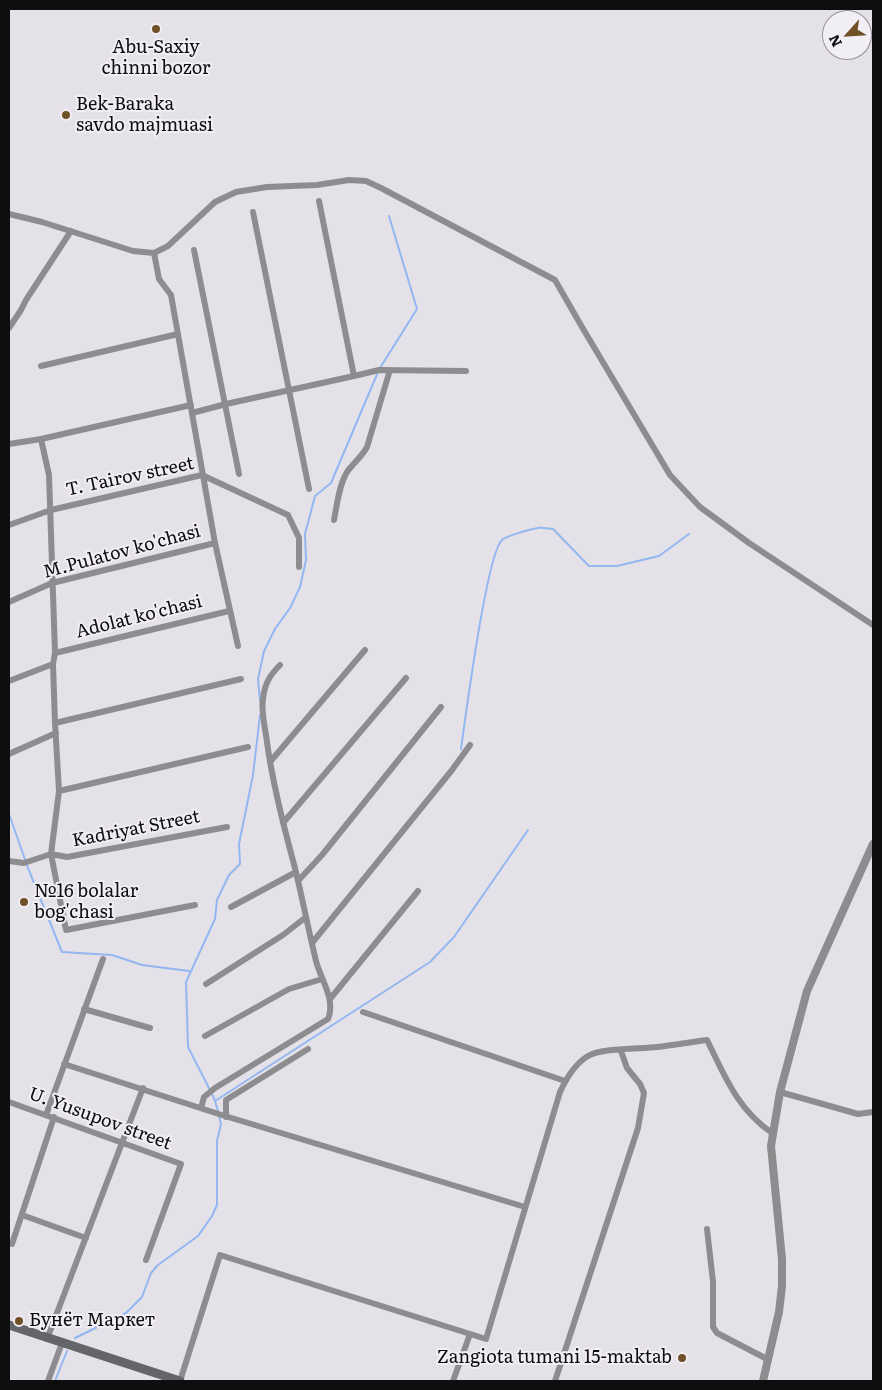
<!DOCTYPE html>
<html>
<head>
<meta charset="utf-8">
<style>
  body { margin:0 }
  #map { position:relative; width:882px; height:1390px; overflow:hidden; background:#e5e1e8; font-family:Literata,serif }
  canvas { display:block }
  .frame { position:absolute; inset:0; border:10px solid #0e0d0f; pointer-events:none }
  .north { position:absolute; left:822px; top:10px; width:50px; height:50px; box-sizing:border-box; background:#f2eef5; border:1px solid #979499; border-radius:50%; rotate:244deg; font-size:14px; font-weight:700; line-height:20px; text-align:center; color:#0e0d0f }
  .north::after { content:''; display:block; margin:auto; width:18px; height:22px; background:#705127; clip-path:polygon(50% 0,100% 100%,50% 72%,0 100%) }
</style>
</head>
<body>
<div id="map">
<canvas width="882" height="1390"></canvas>
<div class="frame"></div>
<div class="north">N</div>
</div>
<script>
const g = document.querySelector('canvas').getContext('2d');
g.lineJoin = 'round';
function strokePath(path, color, width, dash) {
  g.strokeStyle = color;
  g.lineWidth = width;
  g.lineCap = dash ? 'butt' : 'round';
  g.setLineDash(dash || []);
  g.stroke(path);
}
function label(font, color, halo, rows, align = 'center') {
  g.font = font + ' Literata,serif';
  g.lineWidth = 4;
  g.setLineDash([]);
  g.textBaseline = 'middle';
  g.strokeStyle = halo;
  g.fillStyle = color;
  for (const [text, x, y, turn = 0] of rows) {
    g.save();
    g.translate(x, y);
    g.rotate((+turn || 0) * Math.PI / 180);
    g.textAlign = isNaN(turn) ? turn : align;
    if (halo) g.strokeText(text, 0, 0);
    g.fillText(text, 0, 0);
    g.restore();
  }
}
strokePath(new Path2D(`
  M 380,368 L 417,309 L 389,216
  M 260,701 L 258,679 L 264,651 L 275,629 L 290,608 L 300,587 L 306,560 L 305,534 L 315,496 L 331,483 L 378,372
  M 461,749 C 465,720 487,553 502,540 C 506,536 531,529 538,528 C 542,527 548,529 553,529 L 589,566 L 617,566 L 659,556 L 689,534
  M 9,814 L 28,868 L 62,952 L 112,955 L 142,965 L 189,971
  M 210,1090 L 188,1047 L 186,982 L 215,919 L 217,900 L 229,875 L 240,864 L 239,844 L 253,775 L 260,715
  M 212,1094 L 215,1101
  M 218,1111 L 215,1101 L 430,962 L 454,937 L 528,830
  M 75,1338 L 126,1313 L 142,1297 L 151,1273 L 158,1265 L 198,1236 L 212,1216 L 217,1205 L 217,1141 L 221,1124 L 219,1116
  M 55,1381 L 67,1351`), '#92b7f1', 2);
strokePath(new Path2D(`
  M 253,212 L 309,489
  M 9,214 L 42,222 L 133,251 L 154,253 L 168,246 L 215,202 L 236,192 L 267,187 L 317,185 L 349,180 L 366,181 L 381,188 L 555,280 L 582,327 L 670,475 L 700,507 L 749,543 L 873,625
  M 194,250 L 239,474
  M 154,253 L 159,279 L 171,295 L 215,543 L 238,646
  M 9,328 L 21,310 L 26,300 L 71,231
  M 41,366 L 178,334
  M 354,376 L 379,370 L 466,371
  M 191,405 L 41,439 L 49,475 L 55,653 L 53,664 L 55,723 L 59,791 L 51,854 L 66,930 L 195,905
  M 192,413 L 226,404 L 354,376 L 319,201
  M 9,444 L 41,439
  M 334,520 C 337,505 339,485 347,472 C 353,463 361,458 367,447 L 390,370
  M 9,525 L 51,510 L 202,475 L 288,515 L 299,538 L 299,567
  M 9,602 L 52,583 L 215,543
  M 55,653 L 229,611
  M 9,681 L 53,664
  M 55,723 L 241,679
  M 9,754 L 56,733
  M 270,762 L 365,650
  M 59,791 L 248,747
  M 283,823 L 406,678
  M 9,861 L 24,863 L 51,854 L 67,857 L 227,827
  M 298,881 L 322,855 L 441,707
  M 231,907 L 296,872
  M 312,943 L 452,770 L 470,745
  M 206,984 L 283,935 L 306,917
  M 330,999 L 418,891
  M 84,1009 L 150,1028
  M 363,1012 L 565,1081
  M 205,1036 L 289,989 L 322,979
  M 64,1064 L 225,1116 L 525,1207
  M 780,1092 L 858,1114 L 873,1112
  M 9,1102 L 181,1164 L 146,1260
  M 201,1108 L 204,1097 L 215,1088 L 328,1019 C 336,1000 321,980 316,961 C 309,932 303,902 296,872 C 284,827 272,782 266,735 C 264,723 261,710 263,698 C 265,683 270,675 280,665
  M 46,1115 L 103,959
  M 226,1117 L 226,1100 L 308,1049
  M 22,1215 L 86,1238
  M 707,1229 L 713,1282 L 713,1327 L 717,1333 L 767,1359
  M 12,1244 L 54,1117
  M 47,1339 L 143,1088
  M 48,1381 L 62,1343
  M 180,1381 L 220,1255 L 486,1339 L 560,1092 C 566,1079 576,1063 588,1056 C 601,1048 641,1049 657,1047 C 674,1045 691,1042 707,1040 C 725,1076 737,1109 772,1133
  M 453,1381 L 470,1334
  M 555,1381 L 638,1128 L 644,1093 L 640,1084 L 627,1068 L 621,1051`), '#8d8d90', 6);
strokePath(new Path2D(`
  M 763,1381 L 779,1312 L 782,1286 L 782,1259 L 771,1146 L 780,1092 L 807,991 L 873,844`), '#8d8d90', 8);
strokePath(new Path2D(`
  M 9,1325 L 180,1381`), '#646569', 9);
for (const [x, y, r, color] of [
  [156,29,5,"#705127"],
  [66,115,5,"#705127"],
  [24,902,5,"#705127"],
  [19,1321,5,"#705127"],
  [682,1358,5,"#705127"]
]) {
  const dot = new Path2D();
  dot.arc(x, y, r, 0, 2 * Math.PI);
  g.fillStyle = color;
  g.fill(dot);
  strokePath(dot, '#f2eef5', 2);
}
label('18px', '#0e0d0f', '#f2eef5', [
  ["Abu-Saxiy",156,48,"center"],
  ["chinni bozor",156,69,"center"],
  ["Bek-Baraka",76,105],
  ["savdo majmuasi",76,126],
  ["№16 bolalar",34,892],
  ["bog'chasi",34,913],
  ["Бунёт Маркет",29,1321],
  ["Zangiota tumani 15-maktab",672,1358,"right"]
], 'left');
label('18px', '#0e0d0f', '#f2eef5', [
  ["T. Tairov street",130,477,-12],
  ["M.Pulatov ko'chasi",122,552,-15],
  ["Adolat ko'chasi",139,617,-14],
  ["Kadriyat Street",136,829,-11],
  ["U. Yusupov street",100,1119,20]
]);
</script>
</body>
</html>
